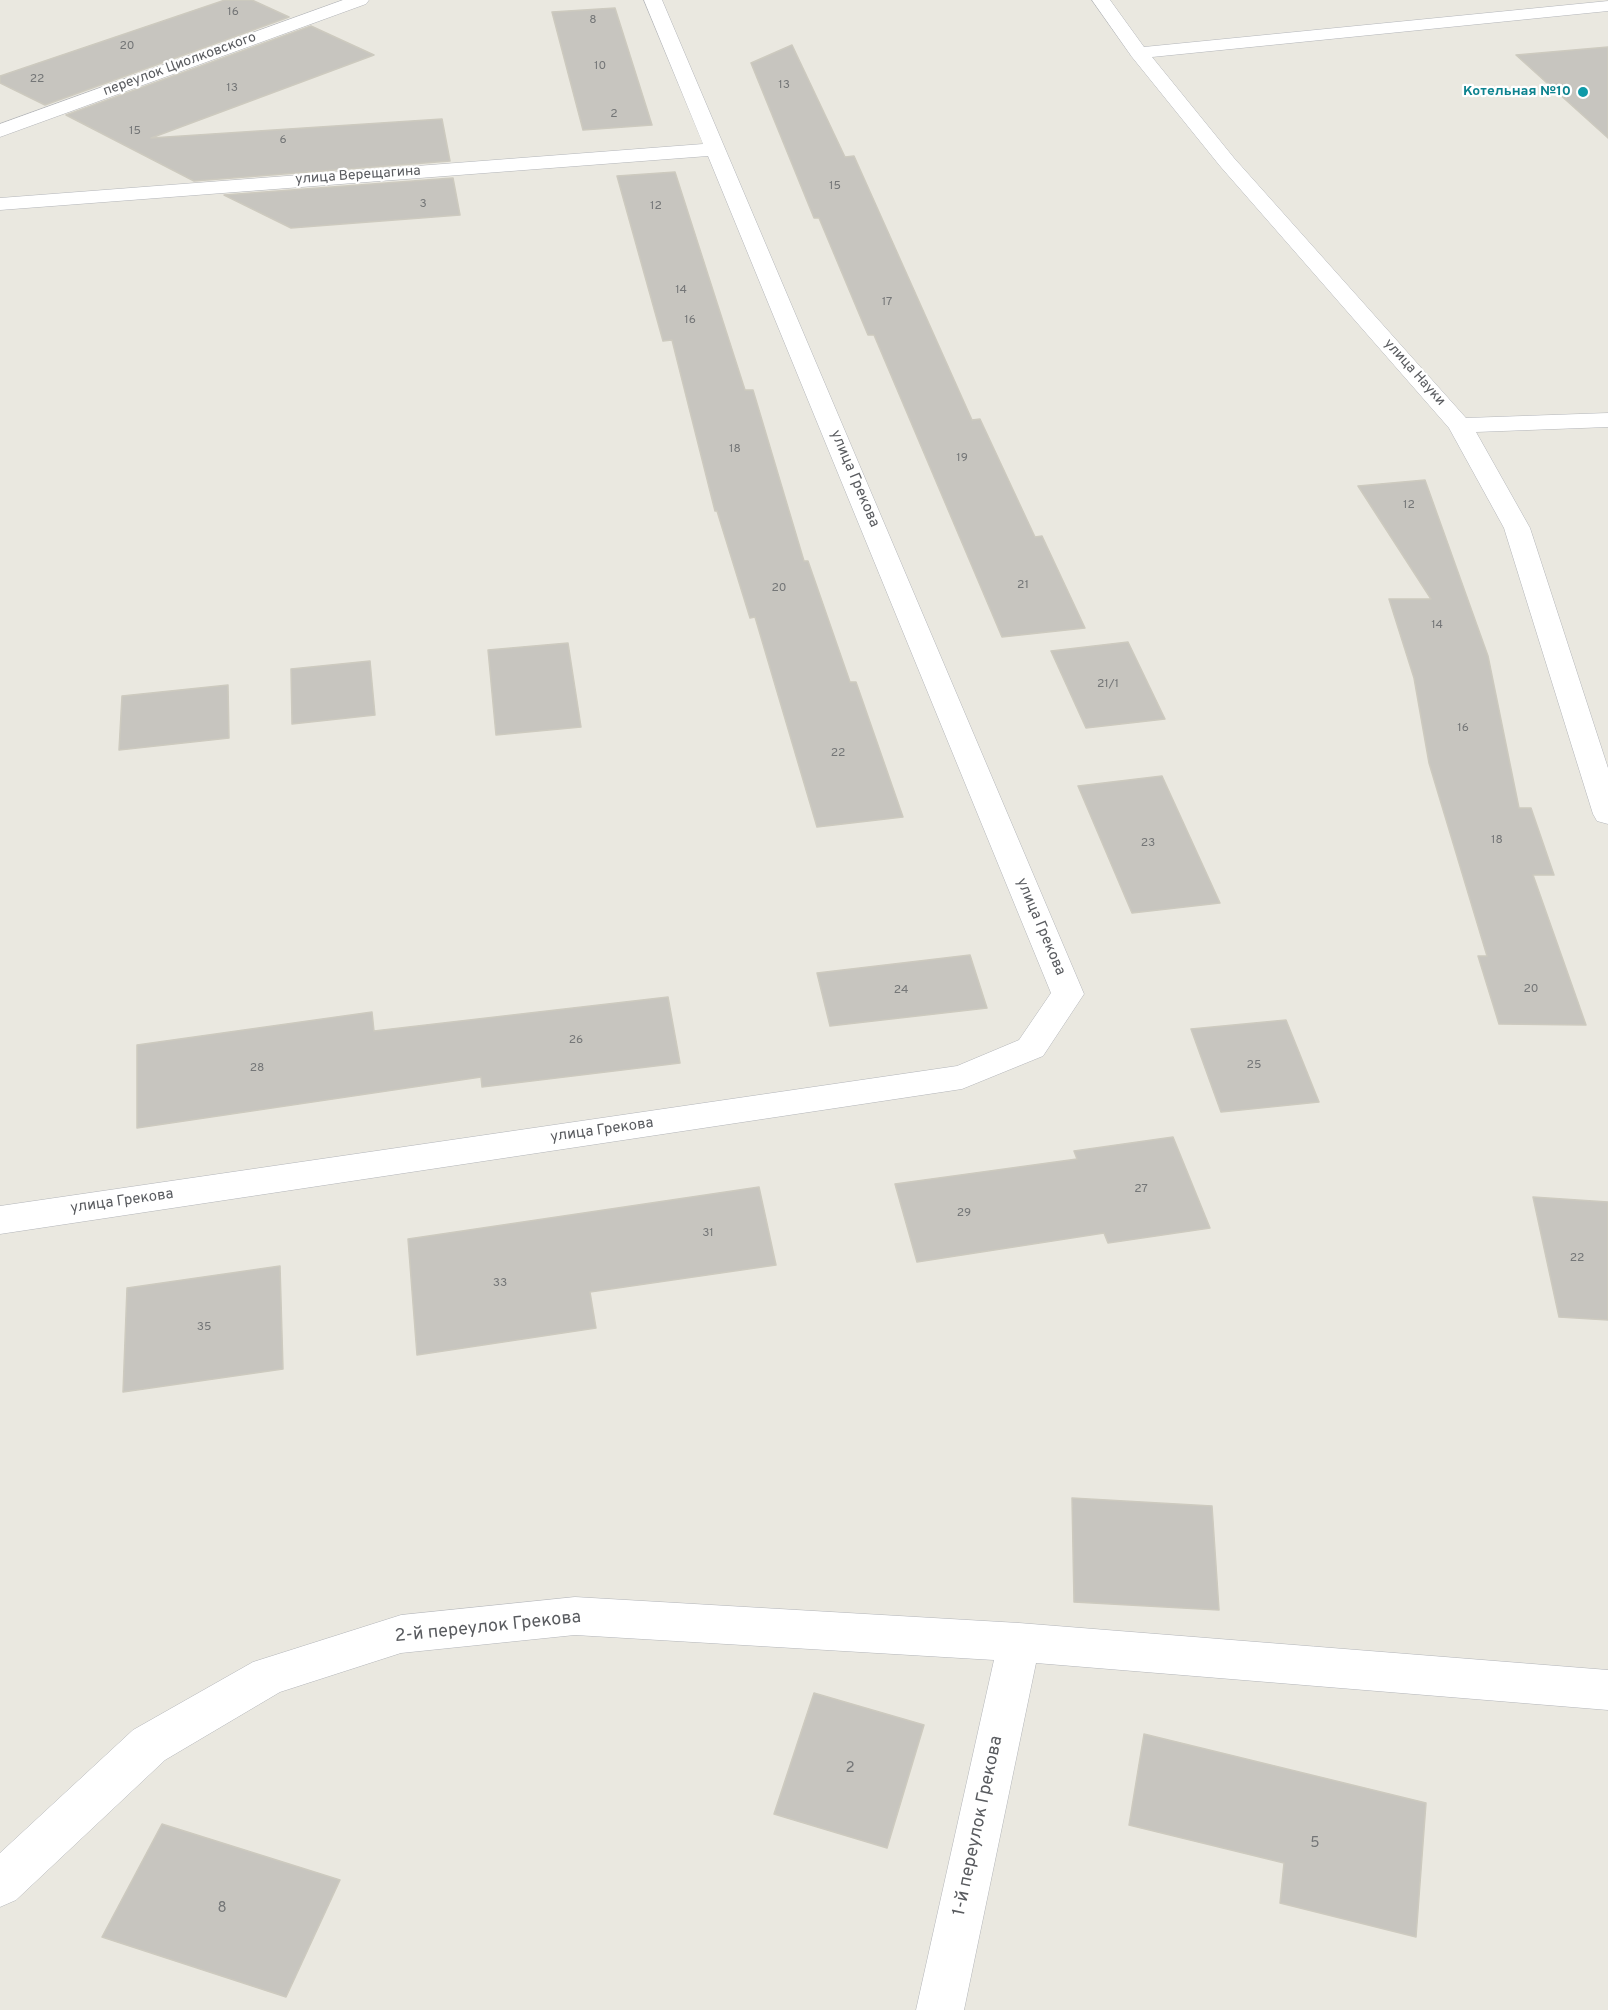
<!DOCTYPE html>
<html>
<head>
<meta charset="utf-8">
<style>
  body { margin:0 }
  canvas { display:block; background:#eae8e0 }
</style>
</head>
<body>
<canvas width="1608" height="2010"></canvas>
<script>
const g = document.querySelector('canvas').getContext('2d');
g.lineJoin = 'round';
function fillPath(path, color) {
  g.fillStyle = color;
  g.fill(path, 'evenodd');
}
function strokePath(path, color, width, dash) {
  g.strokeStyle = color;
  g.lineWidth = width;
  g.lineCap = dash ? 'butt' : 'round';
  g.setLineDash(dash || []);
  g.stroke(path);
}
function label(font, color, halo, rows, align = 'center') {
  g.font = font + ' Overpass,sans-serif';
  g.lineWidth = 4.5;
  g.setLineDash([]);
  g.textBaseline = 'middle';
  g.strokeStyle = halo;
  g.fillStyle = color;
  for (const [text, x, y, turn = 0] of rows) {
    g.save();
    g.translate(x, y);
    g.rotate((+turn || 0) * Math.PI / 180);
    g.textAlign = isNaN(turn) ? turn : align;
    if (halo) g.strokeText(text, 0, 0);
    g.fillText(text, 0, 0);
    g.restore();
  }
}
const building = new Path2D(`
  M 225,0 L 252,0 L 289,17 L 45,105 L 0,83 L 0,76 Z
  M 615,8 L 652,125 L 583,130 L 552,12 Z
  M 311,26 L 374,55 L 151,138 L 442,119 L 450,161 L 194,181 L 66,115 Z
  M 792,45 L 845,157 L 854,156 L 972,420 L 980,419 L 1035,537 L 1042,536 L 1085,628 L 1002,637 L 874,335 L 868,335 L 819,218 L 814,218 L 751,63 Z
  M 1608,47 L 1608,138 L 1516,55 Z
  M 675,172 L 745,390 L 753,390 L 804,561 L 808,561 L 850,682 L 856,682 L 903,817 L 817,827 L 755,617 L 750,618 L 717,511 L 715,511 L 672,340 L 663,341 L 617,176 Z
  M 453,178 L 460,215 L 291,228 L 224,195 Z
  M 1425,480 L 1488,656 L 1519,808 L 1531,808 L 1554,875 L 1533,875 L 1586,1025 L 1499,1024 L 1478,956 L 1487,956 L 1429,763 L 1414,678 L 1389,599 L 1431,599 L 1358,486 Z
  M 1128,642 L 1165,719 L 1086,728 L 1051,651 Z
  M 568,643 L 581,727 L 496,735 L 488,650 Z
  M 370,661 L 375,715 L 292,724 L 291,669 Z
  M 228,685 L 229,738 L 119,750 L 122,696 Z
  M 1162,776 L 1220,903 L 1132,913 L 1078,786 Z
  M 970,955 L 987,1008 L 830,1026 L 817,973 Z
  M 668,997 L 680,1063 L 482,1087 L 481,1077 L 137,1128 L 137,1045 L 372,1012 L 374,1031 Z
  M 1286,1020 L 1319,1102 L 1221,1112 L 1191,1029 Z
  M 1173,1137 L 1210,1228 L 1108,1243 L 1104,1233 L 917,1262 L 895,1184 L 1077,1159 L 1074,1151 Z
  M 759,1187 L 776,1265 L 590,1292 L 596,1328 L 417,1355 L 408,1239 Z
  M 1533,1197 L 1608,1202 L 1608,1320 L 1559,1317 Z
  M 280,1266 L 283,1369 L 123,1392 L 127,1288 Z
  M 1072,1498 L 1212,1506 L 1219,1610 L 1074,1602 Z
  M 814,1693 L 924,1725 L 887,1848 L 774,1814 Z
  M 1144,1734 L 1426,1803 L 1416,1937 L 1280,1903 L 1284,1863 L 1129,1825 Z
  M 162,1824 L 340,1880 L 286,1997 L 102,1937 Z`);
fillPath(building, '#c7c5bf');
strokePath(building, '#cdcabf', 1.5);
const minor = new Path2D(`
  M 343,0 L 369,0 L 366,4 L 0,137 L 0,124 Z
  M 644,0 L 662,0 L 1084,994 L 1043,1056 L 962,1089 L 0,1234 L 0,1206 L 957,1066 L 1019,1040 L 1051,993 L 708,156 L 0,210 L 0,198 L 703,144 Z
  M 1092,0 L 1110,0 L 1144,47 L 1608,1 L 1608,11 L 1152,57 L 1234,158 L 1466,418 L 1608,413 L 1608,427 L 1476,432 L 1530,528 L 1608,768 L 1608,824 L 1597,821 L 1593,814 L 1504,528 L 1449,428 L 1220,166 L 1132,57 Z
  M 575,1597 L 1019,1623 L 1608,1670 L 1608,1710 L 1036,1663 L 964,2010 L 916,2010 L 994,1660 L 575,1635 L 401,1653 L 280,1692 L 165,1760 L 16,1900 L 0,1907 L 0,1853 L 133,1730 L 253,1662 L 401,1615 Z`);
strokePath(minor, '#b3b5b9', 1);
fillPath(minor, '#fff');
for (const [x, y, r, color] of [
  [1583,92,6,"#0f9aa8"]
]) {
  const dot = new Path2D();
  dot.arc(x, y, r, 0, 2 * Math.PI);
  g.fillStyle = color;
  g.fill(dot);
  strokePath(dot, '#fff', 2);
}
label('12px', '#747677', null, [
  ["16",233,13],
  ["8",593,21],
  ["20",127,47],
  ["10",600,67],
  ["22",37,80],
  ["13",784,86],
  ["13",232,89],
  ["2",614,115],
  ["15",135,132],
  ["6",283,141],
  ["15",835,187],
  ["3",423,205],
  ["12",656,207],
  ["14",681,291],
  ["17",887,303],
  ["16",690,321],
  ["18",735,450],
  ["19",962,459],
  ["12",1409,506],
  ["21",1023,586],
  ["20",779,589],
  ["14",1437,626],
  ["21/1",1108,685],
  ["16",1463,729],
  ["22",838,754],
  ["18",1497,841],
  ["23",1148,844],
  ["20",1531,990],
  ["24",901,991],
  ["26",576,1041],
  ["25",1254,1066],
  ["28",257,1069],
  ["27",1141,1190],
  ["29",964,1214],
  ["31",708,1234],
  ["22",1577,1259],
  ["33",500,1284],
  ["35",204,1328]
]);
label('14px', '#595b5f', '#fff', [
  ["переулок Циолковского",180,65,-20],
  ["улица Верещагина",358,176,-4],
  ["улица Науки",1414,373,48]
]);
label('bold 14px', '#0d838f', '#fff', [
  ["Котельная №10",1571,92]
], 'right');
label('15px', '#595b5f', '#fff', [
  ["улица Грекова",854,479,67],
  ["улица Грекова",1040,927,67],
  ["улица Грекова",602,1131,-8],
  ["улица Грекова",122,1202,-8]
]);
label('15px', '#747677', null, [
  ["2",850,1769],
  ["5",1315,1844],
  ["8",222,1909]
]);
label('18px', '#595b5f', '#fff', [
  ["2-й переулок Грекова",488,1628,-6],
  ["1-й переулок Грекова",979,1826,-78]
]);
</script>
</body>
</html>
